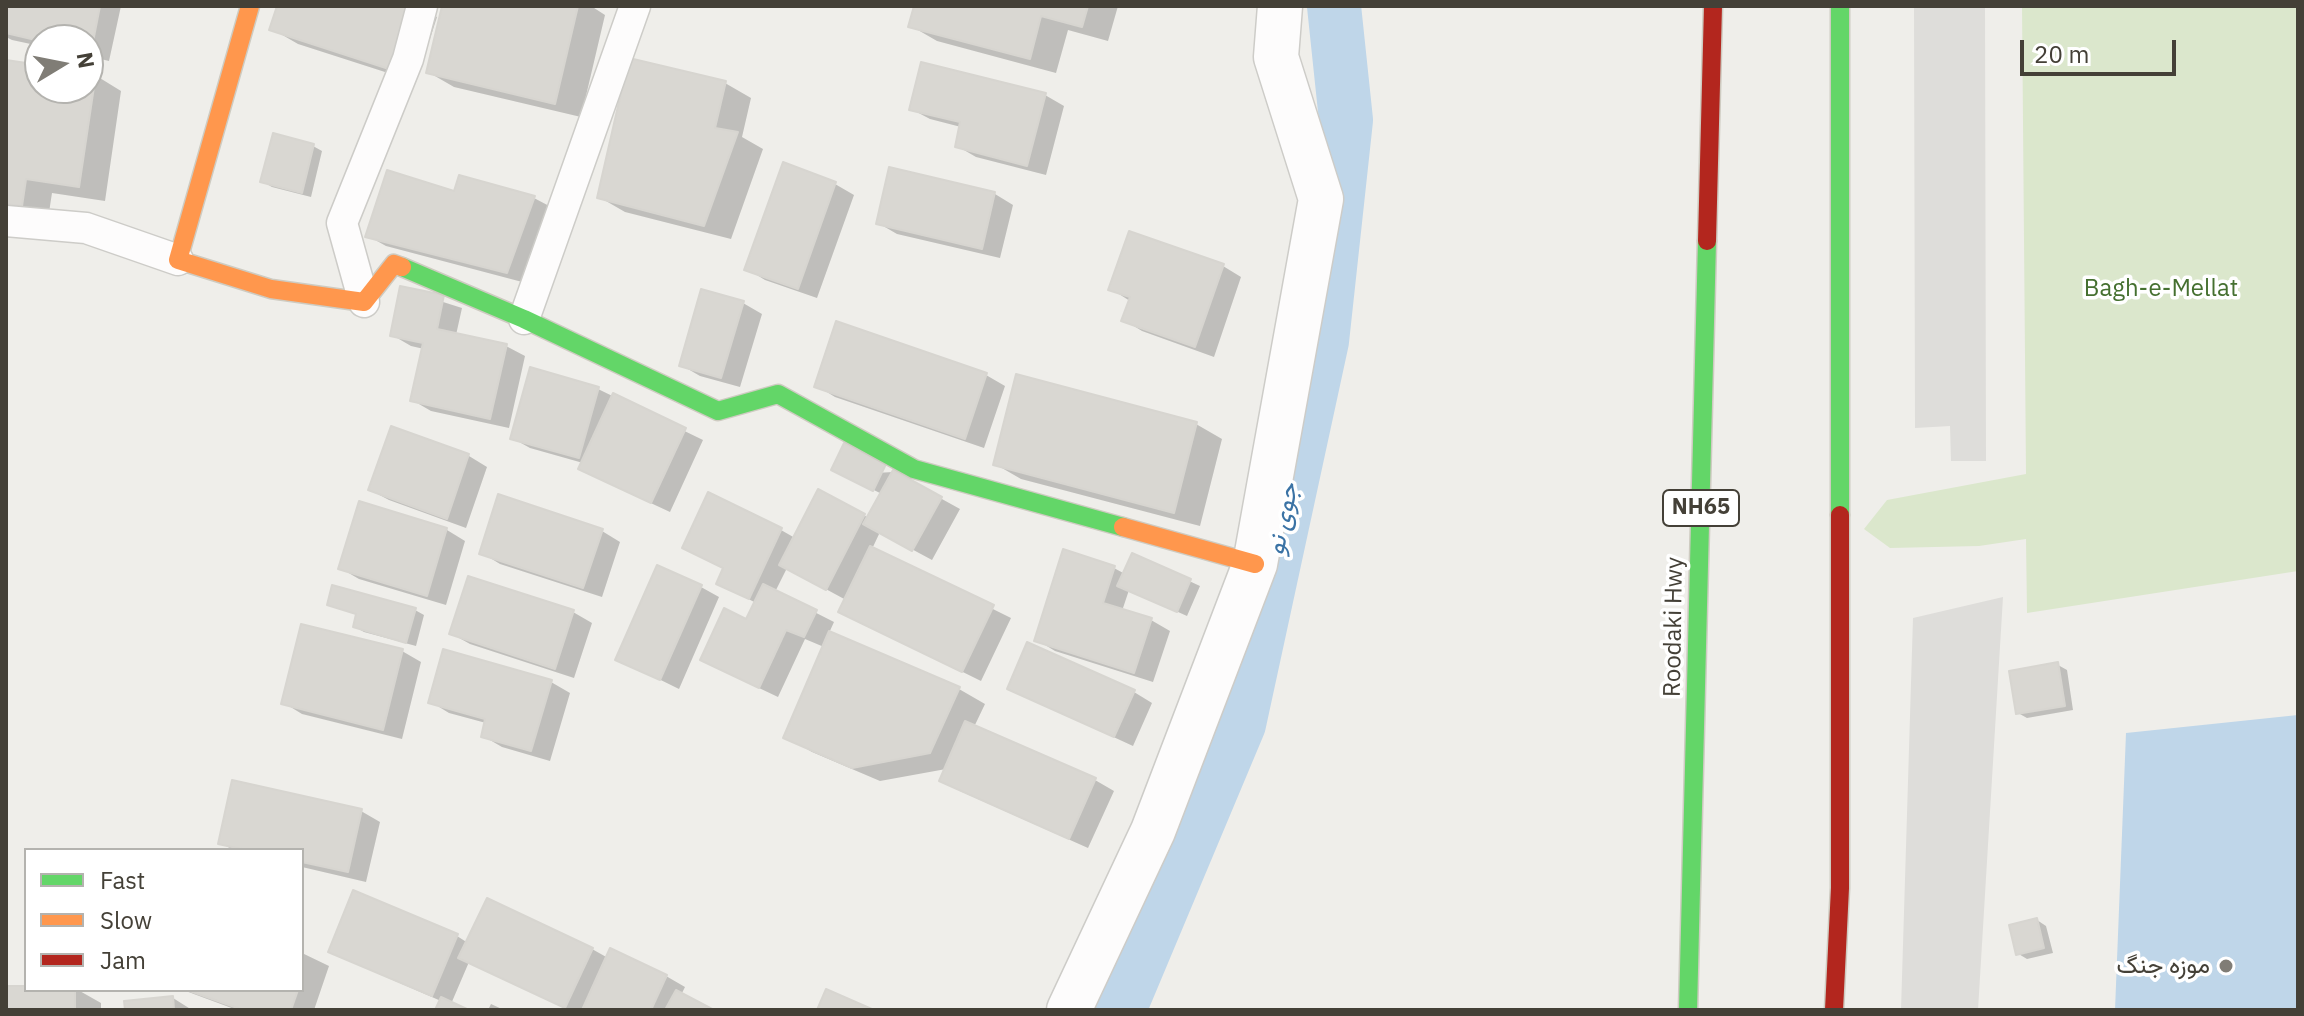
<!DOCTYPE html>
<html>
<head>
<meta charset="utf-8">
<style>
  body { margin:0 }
  #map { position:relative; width:2304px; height:1016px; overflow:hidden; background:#efeeea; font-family:"IBM Plex Sans",sans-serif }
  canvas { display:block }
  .frame { position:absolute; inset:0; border:8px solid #444037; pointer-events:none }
  .legend { position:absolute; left:24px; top:848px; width:280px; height:144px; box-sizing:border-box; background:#fff; border:2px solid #b4b3af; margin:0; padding:10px 14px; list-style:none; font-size:24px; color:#444037 }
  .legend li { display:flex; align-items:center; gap:16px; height:40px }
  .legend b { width:40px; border:2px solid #b4b3af }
  .north { position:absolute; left:24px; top:24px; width:80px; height:80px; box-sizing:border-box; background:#fff; border:2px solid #b4b3af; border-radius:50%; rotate:80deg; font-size:22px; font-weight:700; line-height:32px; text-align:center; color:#444037 }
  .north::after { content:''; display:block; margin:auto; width:28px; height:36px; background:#807d76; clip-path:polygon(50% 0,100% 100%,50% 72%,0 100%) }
  .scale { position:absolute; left:2020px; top:40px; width:156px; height:36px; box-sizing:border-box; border:4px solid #444037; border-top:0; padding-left:10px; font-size:24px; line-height:28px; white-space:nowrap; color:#444037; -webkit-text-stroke:6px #fff; paint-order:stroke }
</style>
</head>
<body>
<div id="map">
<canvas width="2304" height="1016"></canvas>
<div class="frame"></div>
<ul class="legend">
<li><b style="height:10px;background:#63d668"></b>Fast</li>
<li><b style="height:10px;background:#ff974d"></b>Slow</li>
<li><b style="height:10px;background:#b3261e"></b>Jam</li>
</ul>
<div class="north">N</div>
<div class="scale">20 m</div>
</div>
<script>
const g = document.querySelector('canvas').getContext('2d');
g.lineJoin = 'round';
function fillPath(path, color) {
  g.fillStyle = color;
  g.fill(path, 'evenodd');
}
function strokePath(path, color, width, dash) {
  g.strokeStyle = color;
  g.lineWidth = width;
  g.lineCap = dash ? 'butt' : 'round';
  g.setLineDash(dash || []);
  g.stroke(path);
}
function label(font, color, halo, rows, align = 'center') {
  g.font = font + ' "IBM Plex Sans",Vazirmatn,sans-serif';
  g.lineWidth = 7;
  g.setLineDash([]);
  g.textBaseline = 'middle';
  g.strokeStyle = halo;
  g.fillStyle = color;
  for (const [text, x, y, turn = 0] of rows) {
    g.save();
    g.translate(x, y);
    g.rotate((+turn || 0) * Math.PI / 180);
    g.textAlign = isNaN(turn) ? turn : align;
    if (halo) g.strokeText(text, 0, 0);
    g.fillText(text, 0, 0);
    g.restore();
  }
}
fillPath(new Path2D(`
  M 2022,6 L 2298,6 L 2298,571 L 2027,613 L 2026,539 L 1979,546 L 1890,548 L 1864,529 L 1887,500 L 2026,474 Z`), '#dbe7cc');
fillPath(new Path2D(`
  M 1914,6 L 1985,6 L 1986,461 L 1951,461 L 1950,426 L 1915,428 Z
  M 2003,597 L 1978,1010 L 1901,1010 L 1913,618 Z`), '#deddda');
fillPath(new Path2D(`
  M 2298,715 L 2298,1010 L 2115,1010 L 2126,733 Z`), '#bfd6e9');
fillPath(new Path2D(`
  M 6,6 L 121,6 L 109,61 L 88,56 L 88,40 L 40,40 L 40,46 L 12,40 L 6,37 Z
  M 279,6 L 417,6 L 437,17 L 416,82 L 298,44 L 272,29 Z
  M 444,6 L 591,6 L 605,15 L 581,117 L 454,87 L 428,72 Z
  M 916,6 L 1118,6 L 1108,41 L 1068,30 L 1056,73 L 937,41 L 911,26 Z
  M 6,62 L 40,67 L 40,88 L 88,88 L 88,74 L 95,75 L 121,91 L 105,201 L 52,193 L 48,219 L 6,214 Z
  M 922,64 L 1045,95 L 1064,106 L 1046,175 L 976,157 L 957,146 L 961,127 L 930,119 L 911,109 Z
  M 725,83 L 751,98 L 742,137 L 763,149 L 731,239 L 625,212 L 599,197 Z
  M 313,146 L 322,151 L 311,197 L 272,187 L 263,182 Z
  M 891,170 L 995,194 L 1013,205 L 1000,258 L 897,234 L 878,223 Z
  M 835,184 L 854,195 L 817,298 L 765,280 L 747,269 Z
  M 455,193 L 534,198 L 553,208 L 526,283 L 386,246 L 368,236 Z
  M 1223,266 L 1241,277 L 1214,357 L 1142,331 L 1124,320 L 1130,301 L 1111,289 Z
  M 402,289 L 462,308 L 456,335 L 506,346 L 525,356 L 509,428 L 431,411 L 412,400 L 424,349 L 411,346 L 392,335 Z
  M 743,303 L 762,314 L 740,387 L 700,376 L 681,365 Z
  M 986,375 L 1005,386 L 984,448 L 835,397 L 817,386 Z
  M 598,389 L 703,440 L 670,512 L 599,479 L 581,469 L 583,463 L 530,448 L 512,438 Z
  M 1196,424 L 1222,439 L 1200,526 L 1021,479 L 995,464 Z
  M 392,429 L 469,456 L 487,467 L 466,528 L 389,500 L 370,490 Z
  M 893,472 L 960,509 L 932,560 L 880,532 L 872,549 L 1011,618 L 981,681 L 841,612 L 846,600 L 787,568 L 775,592 L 834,622 L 829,633 L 959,689 L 985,704 L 974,727 L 1095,780 L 1114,791 L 1088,848 L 960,791 L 941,780 L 946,769 L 880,781 L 812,752 L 786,737 L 824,647 L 805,639 L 778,697 L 721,670 L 756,603 L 718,583 L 781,530 L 795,538 L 819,492 L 869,518 L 882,494 L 843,475 Z
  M 361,503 L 447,530 L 465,541 L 446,605 L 359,579 L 340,568 Z
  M 602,531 L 620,542 L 602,597 L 500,564 L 482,553 Z
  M 1133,555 L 1200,586 L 1187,616 L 1129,590 L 1122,611 L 1151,620 L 1170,631 L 1153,682 L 1055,651 L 1037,640 L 1114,568 L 1125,574 Z
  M 701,587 L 719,597 L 679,689 L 618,659 Z
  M 329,604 L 415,610 L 424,615 L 416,646 L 364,632 L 355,627 L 358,615 Z
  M 573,612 L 592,623 L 574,678 L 470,644 L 452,634 Z
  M 402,651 L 421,662 L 402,739 L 302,714 L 284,703 Z
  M 445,652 L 551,682 L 570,693 L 550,761 L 502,747 L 483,736 L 486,723 L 449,713 L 431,702 Z
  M 2058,665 L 2067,670 L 2073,710 L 2027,718 L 2018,713 Z
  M 1009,689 L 1134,692 L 1152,703 L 1133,746 Z
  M 361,811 L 380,822 L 366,882 L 302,867 L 302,850 L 233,850 L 221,843 Z
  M 2037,920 L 2046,926 L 2053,953 L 2027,959 L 2017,953 Z
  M 457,936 L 468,943 L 592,949 L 608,958 L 666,976 L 685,987 L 681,995 L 710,1010 L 569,1010 L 469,962 L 451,1004 L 464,1010 L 437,1010 L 441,1001 L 349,961 L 330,951 Z
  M 302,953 L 329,966 L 314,1010 L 237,1010 L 183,990 L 302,990 Z
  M 6,988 L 78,990 L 101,1003 L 101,1010 L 6,1010 Z
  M 173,998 L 192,1010 L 127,1010 Z
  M 491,1004 L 504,1010 L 488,1010 Z`), '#0003');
strokePath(new Path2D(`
  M 1119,1010 L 1239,724 L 1322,341 L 1346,120 L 1334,6`), '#bfd6e9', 54);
const building = new Path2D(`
  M 6,6 L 100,6 L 91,52 L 88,51 L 88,40 L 40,41 L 6,33 Z
  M 277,6 L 409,6 L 389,69 L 269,30 Z
  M 442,6 L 578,6 L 555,104 L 426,73 Z
  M 914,6 L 1088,6 L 1082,27 L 1041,16 L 1030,59 L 908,27 Z
  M 629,58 L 726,81 L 715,128 L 738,132 L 704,226 L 597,198 Z
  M 6,60 L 40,65 L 40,88 L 88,88 L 88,72 L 96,73 L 79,187 L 26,179 L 22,206 L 6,204 Z
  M 921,62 L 1046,93 L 1027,166 L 955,147 L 960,122 L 909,110 Z
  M 273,133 L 314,144 L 302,193 L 260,182 Z
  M 783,162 L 836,182 L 798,289 L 744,270 Z
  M 889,167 L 995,192 L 982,249 L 876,224 Z
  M 387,170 L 454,191 L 459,175 L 535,196 L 507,273 L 365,237 Z
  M 1129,231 L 1224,264 L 1195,347 L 1121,321 L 1130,297 L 1108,290 Z
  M 400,286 L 444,295 L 437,329 L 507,344 L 490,419 L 410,401 L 423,343 L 390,336 Z
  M 701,289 L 744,301 L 721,378 L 679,366 Z
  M 836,321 L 987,373 L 965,439 L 814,387 Z
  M 530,367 L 599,387 L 579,458 L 510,439 Z
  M 1016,374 L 1197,422 L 1174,513 L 993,465 Z
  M 613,393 L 686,428 L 651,503 L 578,469 Z
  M 391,426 L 469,454 L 447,519 L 368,490 Z
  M 844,443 L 886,464 L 873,491 L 831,470 Z
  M 893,470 L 942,497 L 912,551 L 863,524 Z
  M 818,489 L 865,514 L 826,590 L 779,565 Z
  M 708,492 L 782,528 L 749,599 L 716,584 L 723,568 L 682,548 Z
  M 498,494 L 603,529 L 583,588 L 479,554 Z
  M 359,501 L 447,528 L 427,596 L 338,569 Z
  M 870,546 L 994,605 L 962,672 L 838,612 Z
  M 1063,549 L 1115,566 L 1103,603 L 1152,618 L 1134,673 L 1034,641 Z
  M 1132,553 L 1191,579 L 1177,612 L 1117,586 Z
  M 657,565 L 702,585 L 660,680 L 615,660 Z
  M 468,576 L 574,610 L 555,669 L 449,634 Z
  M 763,584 L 817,610 L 804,637 L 786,630 L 759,688 L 700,660 L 724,608 L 746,619 Z
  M 332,585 L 416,608 L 406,643 L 353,627 L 356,614 L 327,605 Z
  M 301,624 L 403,649 L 383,730 L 281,704 Z
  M 829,631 L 960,687 L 930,753 L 852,768 L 783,738 Z
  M 1027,642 L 1135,690 L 1114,737 L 1007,689 Z
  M 443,649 L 552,680 L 531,751 L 481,737 L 485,719 L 428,703 Z
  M 2058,662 L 2065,706 L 2016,714 L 2009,671 Z
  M 965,721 L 1096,778 L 1069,839 L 939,781 Z
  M 232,780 L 362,809 L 348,872 L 302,862 L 302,850 L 246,850 L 218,844 Z
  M 353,890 L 458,934 L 432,996 L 328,952 Z
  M 487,898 L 593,948 L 565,1008 L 458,958 Z
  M 2037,918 L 2044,948 L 2016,955 L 2009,925 Z
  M 610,948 L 667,975 L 651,1010 L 582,1010 Z
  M 6,986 L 26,986 L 26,990 L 75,990 L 75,1010 L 6,1010 Z
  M 826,989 L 874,1010 L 817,1010 Z
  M 187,990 L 298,990 L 291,1010 L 243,1010 Z
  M 676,990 L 714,1010 L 665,1010 Z
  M 173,996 L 174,1010 L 125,1010 L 124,1001 Z
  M 441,997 L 469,1010 L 435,1010 Z`);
fillPath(building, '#d9d7d2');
strokePath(building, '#d7d5d0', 2);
const lane = new Path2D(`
  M 6,221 L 86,228 L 178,260
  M 364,302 L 342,223 L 408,59 L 422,6
  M 524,319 L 635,6`);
const street = new Path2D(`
  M 1069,1010 L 1153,831 L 1255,564 L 1321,199 L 1276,57 L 1280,6`);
const fast = new Path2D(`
  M 1840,6 L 1840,515
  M 402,267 L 524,319 L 718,411 L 778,394 L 914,469 L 1123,527
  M 1688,1010 L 1707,241`);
const slow = new Path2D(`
  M 250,6 L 178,260 L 271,289 L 364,302 L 394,264 L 402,267
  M 1123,527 L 1255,564`);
const jam = new Path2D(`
  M 1707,241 L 1713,6
  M 1834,1010 L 1840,888 L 1840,515`);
strokePath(lane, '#cdccc8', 33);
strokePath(street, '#cdccc8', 47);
strokePath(fast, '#cecbc1', 21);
strokePath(slow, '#cecbc1', 21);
strokePath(jam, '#cecbc1', 21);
strokePath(lane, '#fdfcfc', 30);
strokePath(street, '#fdfcfc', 44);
strokePath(fast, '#63d668', 18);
strokePath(slow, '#ff974d', 18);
strokePath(jam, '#b3261e', 18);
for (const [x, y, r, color] of [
  [2226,966,8,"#807d76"]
]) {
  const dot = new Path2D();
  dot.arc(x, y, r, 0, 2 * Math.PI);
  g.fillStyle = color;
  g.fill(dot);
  strokePath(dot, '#fff', 3);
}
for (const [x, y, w] of [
  [1701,508,76]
]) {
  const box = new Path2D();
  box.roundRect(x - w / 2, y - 18, w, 36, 6);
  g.fillStyle = '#fff';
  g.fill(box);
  strokePath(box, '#444037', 2);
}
label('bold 22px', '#444037', null, [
  ["NH65",1701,508]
]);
label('24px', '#457030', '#fff', [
  ["Bagh-e-Mellat",2161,289]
]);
label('24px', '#444037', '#fff', [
  ["Roodaki Hwy",1674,627,-89]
]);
label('24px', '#444037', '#fff', [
  ["موزه جنگ",2210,966]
], 'right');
label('italic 26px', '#3b73a5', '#fff', [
  ["جوی نو",1283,519,-78]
]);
</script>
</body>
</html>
